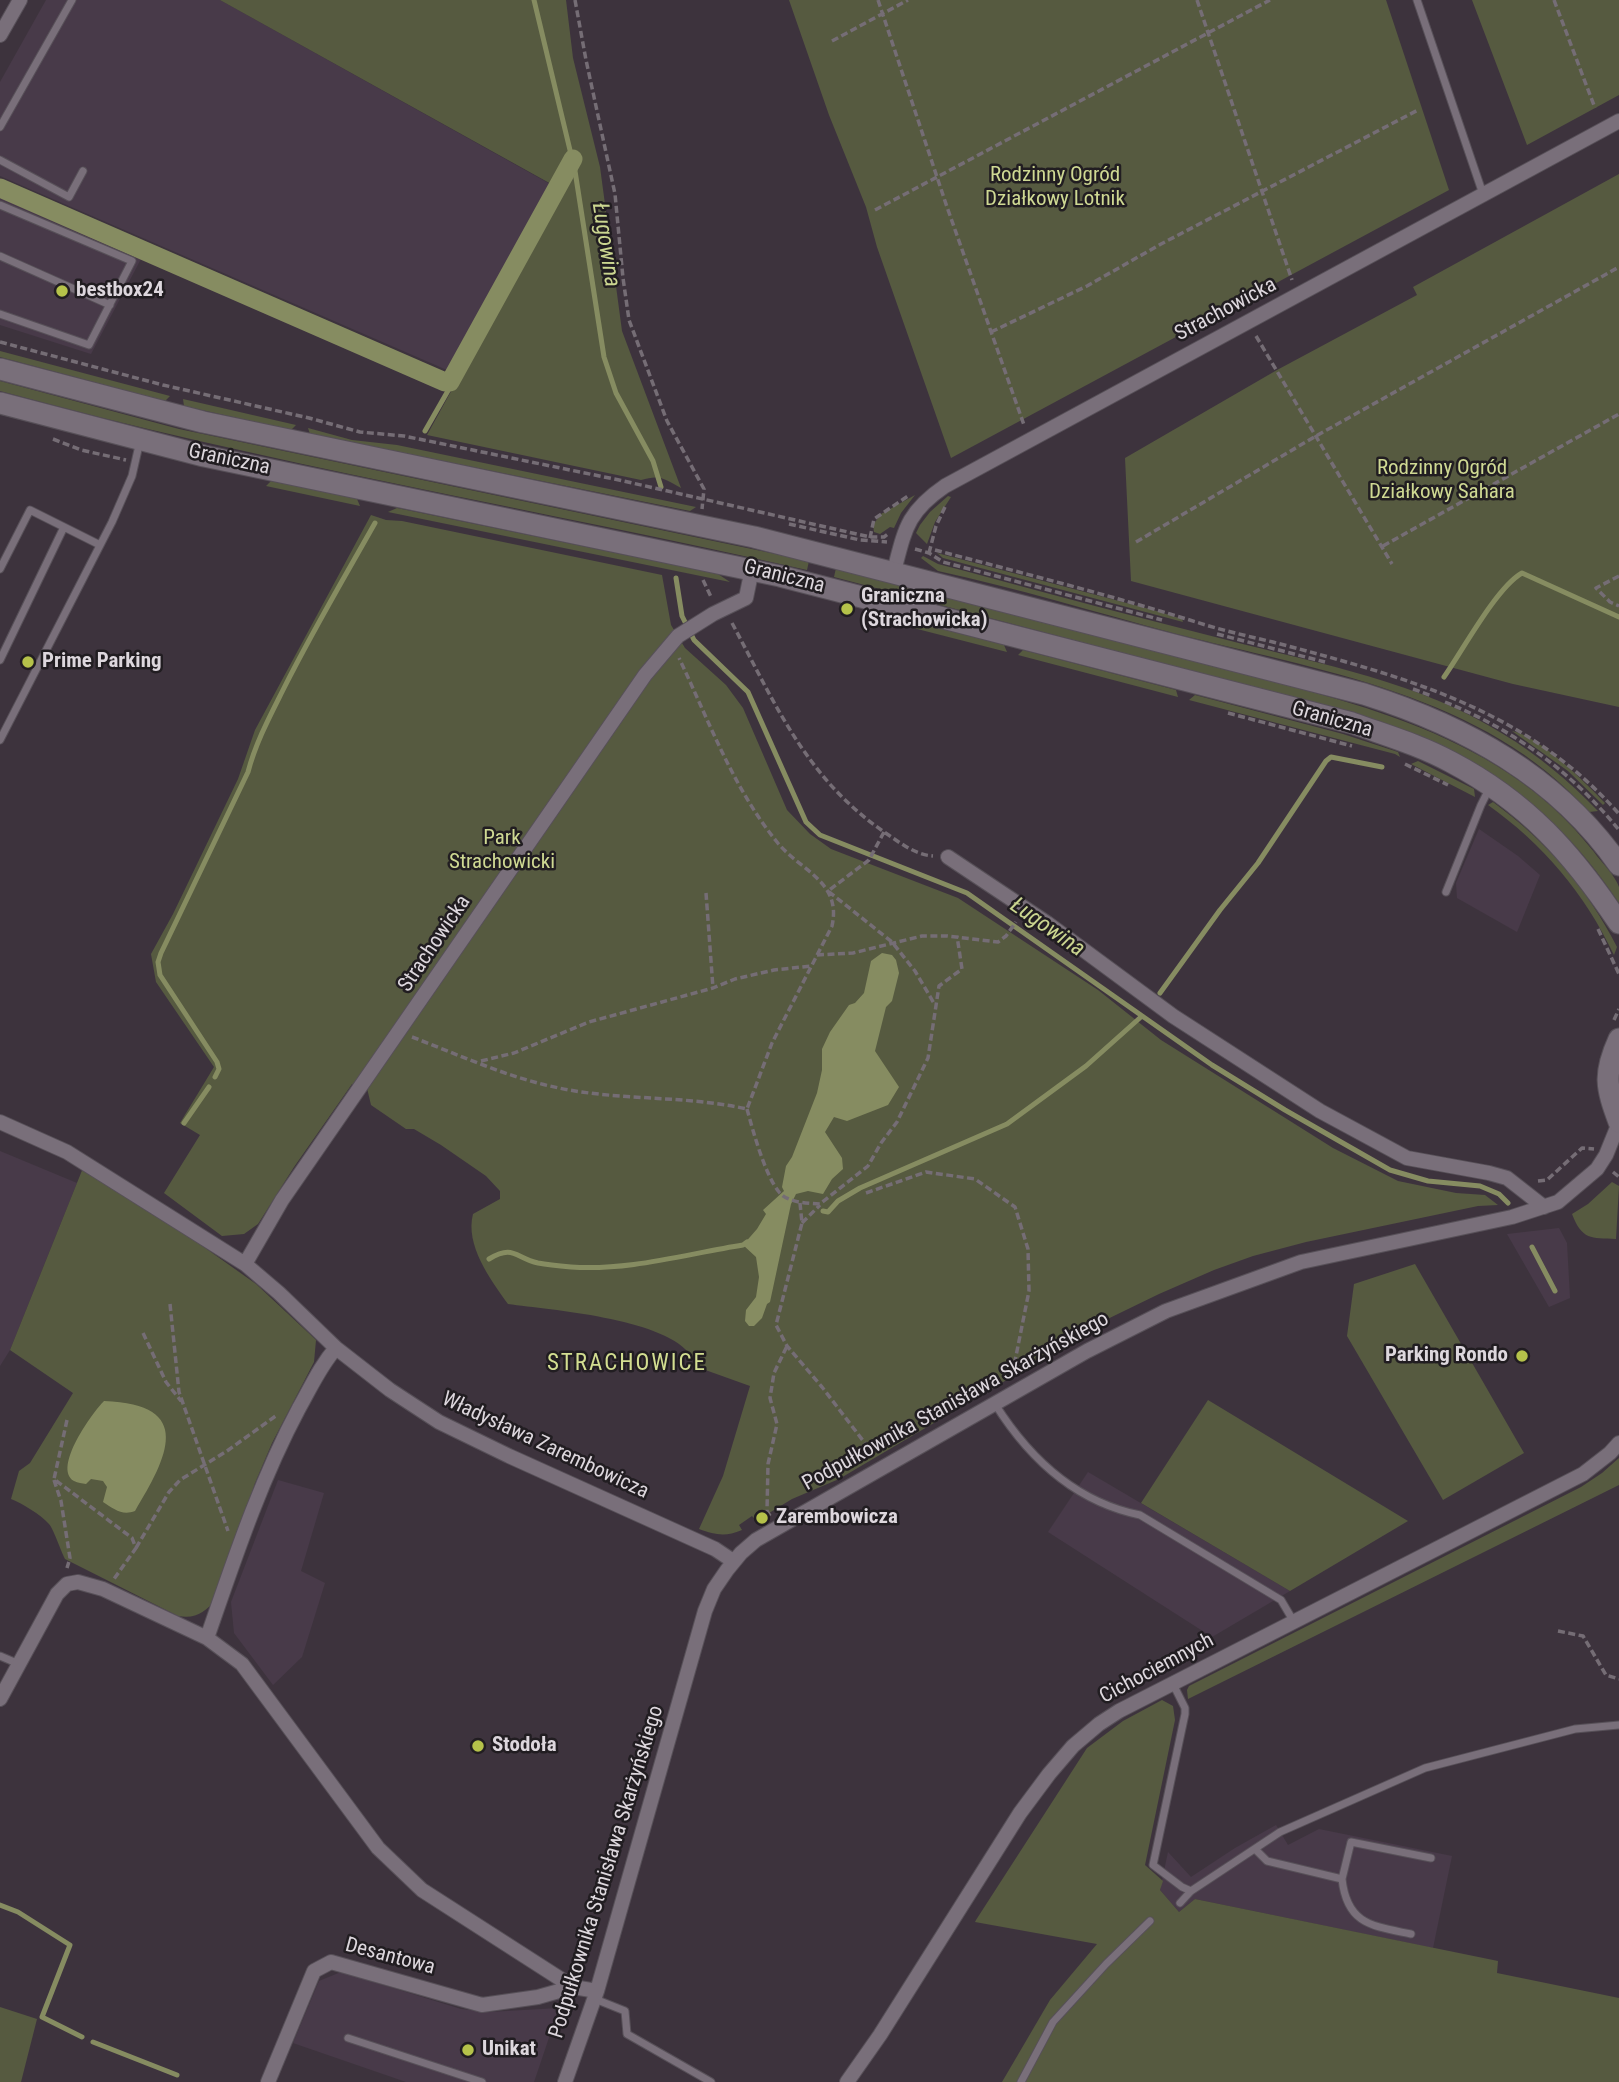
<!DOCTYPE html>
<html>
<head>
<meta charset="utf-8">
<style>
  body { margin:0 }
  canvas { display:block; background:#3d333d }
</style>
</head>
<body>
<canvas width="1619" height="2082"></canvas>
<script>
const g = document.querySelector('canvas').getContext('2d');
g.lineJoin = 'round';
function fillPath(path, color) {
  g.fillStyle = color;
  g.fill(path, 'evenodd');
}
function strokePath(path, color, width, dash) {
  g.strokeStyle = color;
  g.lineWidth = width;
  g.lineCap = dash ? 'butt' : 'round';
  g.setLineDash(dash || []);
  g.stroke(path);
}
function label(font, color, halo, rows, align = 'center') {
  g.font = font + ' "Roboto Condensed",sans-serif';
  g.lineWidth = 5;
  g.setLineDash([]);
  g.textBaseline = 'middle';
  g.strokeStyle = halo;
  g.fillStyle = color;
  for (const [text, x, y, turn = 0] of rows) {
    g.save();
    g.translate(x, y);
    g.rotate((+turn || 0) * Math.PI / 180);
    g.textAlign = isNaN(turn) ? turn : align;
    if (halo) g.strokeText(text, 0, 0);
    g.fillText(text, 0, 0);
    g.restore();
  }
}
fillPath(new Path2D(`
  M 46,0 L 220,0 L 550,184 L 447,370 L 0,176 L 0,82 Z
  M 0,195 L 142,257 L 91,354 L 0,325 Z
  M 1479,829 L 1518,856 L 1540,875 L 1517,932 L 1457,898 L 1456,883 Z
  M 0,1151 L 77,1183 L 10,1350 L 0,1366 Z
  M 1559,1228 L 1567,1243 L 1570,1298 L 1549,1307 L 1507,1234 Z
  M 1088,1472 L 1290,1591 L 1212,1637 L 1048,1532 Z
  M 278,1480 L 324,1493 L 301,1571 L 325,1583 L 302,1657 L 273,1685 L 234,1633 L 231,1602 Z
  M 1276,1825 L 1288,1845 L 1319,1829 L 1452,1856 L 1433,1948 L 1195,1899 L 1179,1912 L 1160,1890 L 1168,1852 L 1191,1877 L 1235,1848 Z
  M 341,1972 L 461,2009 L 489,2012 L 559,2008 L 534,2082 L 406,2082 L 293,2043 L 319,1981 Z`), '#483a49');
fillPath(new Path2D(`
  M 220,0 L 566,0 L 573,58 L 600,167 L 622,331 L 681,488 C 665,479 660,474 641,480 L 427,435 L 562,190 Z
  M 789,0 L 1386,0 L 1449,190 L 951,458 L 877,247 L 866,207 L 829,115 Z
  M 1472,0 L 1619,0 L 1619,95 L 1527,145 Z
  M 1619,174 L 1619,707 L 1513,684 L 1131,581 L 1125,458 L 1277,370 L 1417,295 L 1413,287 Z
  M 0,351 L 170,396 L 165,401 L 0,357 Z
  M 0,381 L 179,429 L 809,561 L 807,570 C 538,509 266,464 0,391 Z
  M 183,399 L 296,425 L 291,430 L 184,406 Z
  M 308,428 L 352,440 L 397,445 L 696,507 L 690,511 L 310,434 Z
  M 271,481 L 357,499 L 360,506 L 266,486 Z
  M 915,495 L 901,513 L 894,528 L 890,527 L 880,534 L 874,532 L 873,525 L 881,514 Z
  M 948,496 L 951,497 L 935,522 L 927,544 L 916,533 L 920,525 L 930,512 Z
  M 397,508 L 718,574 L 730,582 L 388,512 Z
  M 371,515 L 386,520 L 402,521 L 662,575 L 671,625 L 685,648 L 726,685 L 743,708 L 787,810 L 810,834 L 831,849 L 958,898 L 1098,990 L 1161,1040 L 1333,1148 L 1398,1181 L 1456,1193 L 1485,1195 L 1498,1205 L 1478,1206 L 1306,1242 L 1253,1256 L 1214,1270 L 1159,1294 L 1089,1328 L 1032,1365 L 839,1479 L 792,1499 L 756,1521 L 752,1516 L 739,1525 L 742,1530 C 725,1537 716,1535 699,1529 L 723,1476 L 750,1386 L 697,1367 C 694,1363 692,1357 689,1353 C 660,1318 552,1310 508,1304 C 490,1279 465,1245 473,1214 L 500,1199 L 500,1191 L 486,1176 L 441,1145 L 414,1129 L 406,1129 L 371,1105 L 367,1088 L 352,1084 L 294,1167 L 258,1224 L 244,1234 L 222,1236 L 164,1193 L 200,1135 L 180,1123 L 214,1067 L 156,982 L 151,954 L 173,914 L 238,779 L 255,730 Z
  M 937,553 L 1153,610 L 1182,619 L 1183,622 L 943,558 Z
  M 923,556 L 938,564 L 965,571 C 1052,595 1140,618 1227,640 C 1320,664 1421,682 1503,734 C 1538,755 1569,781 1598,811 L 1589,812 C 1485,694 1317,670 1173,633 C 1095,612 1017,588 938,571 L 921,558 Z
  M 836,568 C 952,598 1069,628 1185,659 C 1330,698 1496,725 1594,852 C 1601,862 1615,875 1619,887 C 1619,891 1619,898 1619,903 C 1581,846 1536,800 1478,765 L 1351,713 L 834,577 Z
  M 892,616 L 1004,645 L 1007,652 L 890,622 Z
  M 1023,650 L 1176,690 L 1178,697 L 1018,655 Z
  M 1195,695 L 1343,734 L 1398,752 L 1400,757 L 1395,754 L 1189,700 Z
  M 1512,731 C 1538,735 1586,783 1605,803 L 1603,805 L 1568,771 Z
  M 1418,761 L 1474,789 L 1475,797 L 1411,764 Z
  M 1493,802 C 1546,841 1587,888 1617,947 L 1614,955 C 1585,894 1543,844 1488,805 Z
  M 83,1168 L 194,1240 L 256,1284 L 316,1340 L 314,1362 L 272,1443 L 255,1483 L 217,1599 C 204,1612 197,1619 178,1616 L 65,1559 C 61,1551 53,1528 49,1524 C 40,1514 23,1504 11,1499 L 19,1471 L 30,1463 L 73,1393 L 10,1350 Z
  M 1612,1182 L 1619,1186 L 1616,1239 C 1591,1238 1582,1240 1572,1214 L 1588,1204 Z
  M 1415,1264 L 1524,1453 L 1443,1500 L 1347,1336 L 1354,1284 Z
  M 1208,1400 L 1408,1521 L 1290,1591 L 1141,1503 Z
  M 1619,1458 L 1619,1485 L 1188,1699 L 1187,1690 L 1189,1686 L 1581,1487 L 1602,1473 Z
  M 1162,1700 L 1173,1706 L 1175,1720 L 1145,1865 L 1163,1881 L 1160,1890 L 1179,1912 L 1195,1899 L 1498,1961 L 1497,1973 L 1619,1998 L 1619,2082 L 1002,2082 L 1050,2000 L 1097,1944 L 975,1922 L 976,1920 L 1087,1748 L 1123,1721 Z
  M 0,2007 L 37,2019 L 21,2082 L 0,2082 Z`), '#565a40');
fillPath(new Path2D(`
  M 882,953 L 892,955 L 896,960 L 899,973 L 892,1001 L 886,1007 L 875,1051 L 899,1087 L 888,1105 L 847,1121 L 834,1117 L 825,1132 L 842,1158 L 843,1169 L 832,1179 L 823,1194 L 808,1191 L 796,1194 L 791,1204 L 770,1302 L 767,1304 L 762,1318 L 754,1326 L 749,1326 L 745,1321 L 746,1310 L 756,1297 L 759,1277 L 756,1257 L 743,1245 L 757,1229 L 766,1214 L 763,1210 L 784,1191 L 782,1187 L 786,1166 L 792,1157 L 817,1093 L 822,1070 L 822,1049 L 830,1032 L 849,1005 L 855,1003 L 864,993 L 871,961 Z
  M 104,1401 C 196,1404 167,1458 135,1511 C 122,1516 114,1509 103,1502 L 107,1487 L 103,1481 L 91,1479 L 86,1484 C 82,1483 78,1483 74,1481 C 52,1468 93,1412 104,1401 Z`), '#868c61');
strokePath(new Path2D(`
  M 534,0 L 575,171 L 604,357 L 616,393 L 653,461 L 661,487
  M 425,431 L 449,389 L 450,382
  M 676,578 L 682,616 L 694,640 L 748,692 L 806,822 L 820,835 L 967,893 L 1212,1065 L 1285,1110 L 1390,1170 L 1428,1181 L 1480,1186 L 1499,1194 L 1508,1203
  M 1444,677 C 1463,650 1496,588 1522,573 L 1619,617
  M 1160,993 L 1220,910 L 1258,863 L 1326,761 L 1331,757 L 1382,767
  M 215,1077 L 219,1069 L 217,1062 L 160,975 L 158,962 L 161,953 L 248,772 C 256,742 270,716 284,688 C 312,632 344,578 375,523
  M 184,1123 L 209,1087
  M 823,1211 L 828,1212 L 838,1201 L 860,1188 L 1007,1124 L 1086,1066 L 1142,1016
  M 1532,1247 L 1555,1291
  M 489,1259 C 514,1244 515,1258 538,1263 C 549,1265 560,1266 571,1267 C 629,1271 686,1254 743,1245 L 747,1242
  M 0,1905 L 18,1912 L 70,1945 L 42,2017 L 82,2037
  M 93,2042 L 177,2075`), '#868c61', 5);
strokePath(new Path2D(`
  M 0,188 L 445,382 L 450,382 L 573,159`), '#868c61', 19);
const service = new Path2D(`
  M 1417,0 L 1483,194
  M 0,127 L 72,0
  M 0,160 L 69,197 L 83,171
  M 0,205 L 132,261 L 89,345 L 0,314
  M 0,256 L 110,305
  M 0,569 L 30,510 L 100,545
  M 0,660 L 64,527
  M 0,740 L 112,522 L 132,476 L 140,441
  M 1446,892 L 1481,805 L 1489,789
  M 995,1404 C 1029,1458 1076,1502 1140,1515 L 1281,1600 L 1294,1622
  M 0,1656 L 19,1664
  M 1173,1684 L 1185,1708 L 1185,1714 L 1153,1865 L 1182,1887 L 1191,1891
  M 1256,1850 L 1267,1861 L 1342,1879 L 1351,1842 L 1431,1858
  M 1342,1879 C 1347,1925 1373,1926 1411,1934
  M 1180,1903 L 1191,1891 L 1280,1832 L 1425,1768 L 1575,1729 L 1619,1725
  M 595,1999 L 625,2011 L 627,2034 L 711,2082
  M 348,2038 L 482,2082
  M 1021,2082 L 1053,2022 L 1106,1964 L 1150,1921`);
const minor = new Path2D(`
  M 0,35 L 20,0
  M 894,571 C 905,529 907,512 945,486 L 1619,121
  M 948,857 L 1047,923 L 1173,1016 L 1320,1111 L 1407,1158 L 1489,1173 L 1507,1178 L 1544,1207
  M 0,1122 L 67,1152 L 245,1264 L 279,1293 L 336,1348 L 390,1390 L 439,1422 L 509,1456 L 715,1549 L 733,1561
  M 245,1264 L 282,1200 L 645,675 L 678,636 L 713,614 L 746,598 L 752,569
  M 207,1638 C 234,1560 260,1481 299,1408 C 311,1387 320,1366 336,1348
  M 0,1699 L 57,1594 L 67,1584 L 78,1582 L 103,1589 L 207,1638 L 242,1664 L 378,1848 L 422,1890 L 573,1987 L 597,1991
  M 268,2082 L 314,1971 L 331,1962 L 482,2005 L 538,1997 L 573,1987
  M 565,2082 L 597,1991 L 705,1611 L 714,1589 L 727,1570 L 741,1553 L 756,1540 L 1087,1351 L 1166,1311 L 1301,1262 L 1512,1217 L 1558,1202 L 1597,1169 L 1606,1155 L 1619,1123
  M 847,2082 L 880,2035 L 1020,1813 L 1049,1774 L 1073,1746 L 1099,1724 L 1119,1711 L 1583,1474 L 1610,1453 L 1619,1443`);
const secondary = new Path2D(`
  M 0,369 L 203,422 L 754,537 L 1364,694 C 1465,726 1557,776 1619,865
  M 0,403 L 204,456 L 780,576 L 1352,723 C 1385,735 1420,745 1451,762 C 1527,802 1572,853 1619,923
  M 1619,1039 C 1603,1074 1606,1087 1619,1122`);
strokePath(service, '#575058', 9);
strokePath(minor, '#575058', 16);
strokePath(secondary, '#575058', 23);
strokePath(new Path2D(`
  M 575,0 L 586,60 L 615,194 L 623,278 L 629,320 L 667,421 L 704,489 L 702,509
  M 878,0 L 947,207 L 1024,425
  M 1197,0 L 1292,280
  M 1554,0 L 1595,108
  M 832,41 L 908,0
  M 875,210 L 1270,0
  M 991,332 L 1087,286 L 1161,244 L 1418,110
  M 1256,336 L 1392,564
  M 0,342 L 163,385 L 309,418 L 360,432 L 404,436 L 619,480 L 870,537 L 884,537 L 888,534
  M 53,439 L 81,450 L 126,460
  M 789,524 L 860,540 L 887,542
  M 870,538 L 874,519 L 908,496
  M 1136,542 L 1316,436 L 1619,267
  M 1383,546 L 1619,414
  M 915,549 L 929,553 L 943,562 L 1162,620
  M 935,550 C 1022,573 1110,595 1196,622 C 1221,630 1247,636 1273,642 C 1404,677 1526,708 1619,814
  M 929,553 L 936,526 L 945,507
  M 1619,576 L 1596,588 L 1610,602 L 1619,606
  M 703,580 L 712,599
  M 732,623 C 777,707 807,781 890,836 C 903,845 917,855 933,856
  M 1217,634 L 1325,662
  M 1413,689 L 1432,696
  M 1445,702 C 1514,730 1572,772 1619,830
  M 1228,713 L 1352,746
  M 1405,764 L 1448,785
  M 884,832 L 869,860 L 828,891 L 892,942 L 915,971 L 935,1005
  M 706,893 L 713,988
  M 1598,929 L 1619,974
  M 817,955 L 853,953 L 922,936 L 947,936 L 998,942 L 1006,936 L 1016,922
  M 1614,1020 L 1619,1009
  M 412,1037 C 459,1055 509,1078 559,1088 C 621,1101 684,1095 747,1109 L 772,1043 L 832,926 C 842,881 800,871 777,842 C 733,788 709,721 679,658
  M 481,1061 L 514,1053 L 589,1022 L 713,988 L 735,979 L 774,970 L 811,966
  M 747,1109 C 753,1131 765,1175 779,1192 C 788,1203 807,1203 820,1204 L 868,1166 L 881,1143 L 897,1122 L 928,1058 L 939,986 L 962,969 L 957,936
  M 1613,1172 L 1619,1177
  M 1538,1181 L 1547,1180 L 1582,1148 L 1594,1149
  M 866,1193 L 926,1172 L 975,1179 L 1015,1207 L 1028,1249 L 1029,1291 L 1012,1376
  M 800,1203 L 802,1223 L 776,1325 L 787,1346 L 822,1387 L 874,1455
  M 802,1223 L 820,1205
  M 170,1304 L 179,1392 L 228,1531
  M 143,1333 L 166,1382 L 181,1401
  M 67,1420 L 54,1479 L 132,1538 L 136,1548 L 114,1579
  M 54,1480 L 61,1501 L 70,1558 L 67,1568
  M 770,1516 L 767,1511 L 768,1464 L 777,1424 L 770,1398 L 774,1373 L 787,1346
  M 136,1548 L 169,1492 L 180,1480 L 227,1451 L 277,1415
  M 1558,1631 L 1583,1636 L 1606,1675 L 1619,1679`), '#756d75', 3.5, [7, 3.5]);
strokePath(service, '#796f7a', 7);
strokePath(minor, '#796f7a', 14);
strokePath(secondary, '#796f7a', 21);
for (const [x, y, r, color] of [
  [62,291,7,"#b5c24a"],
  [847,609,7,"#b5c24a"],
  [28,662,7,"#b5c24a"],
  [1522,1356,7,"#b5c24a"],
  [762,1518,7,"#b5c24a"],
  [478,1746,7,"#b5c24a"],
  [468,2050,7,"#b5c24a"]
]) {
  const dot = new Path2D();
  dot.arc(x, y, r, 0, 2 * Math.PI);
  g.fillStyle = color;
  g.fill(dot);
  strokePath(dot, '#211d21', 2.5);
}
label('21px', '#cfd993', '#211d21', [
  ["Rodzinny Ogród",1055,176],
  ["Działkowy Lotnik",1055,200],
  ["Rodzinny Ogród",1442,469],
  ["Działkowy Sahara",1442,493],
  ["Park",502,839],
  ["Strachowicki",502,863]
]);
label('bold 21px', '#ddd7dd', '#211d21', [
  ["bestbox24",76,291],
  ["Graniczna",861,597],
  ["(Strachowicka)",861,621],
  ["Prime Parking",42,662],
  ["Parking Rondo",1508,1356,"right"],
  ["Zarembowicza",776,1518],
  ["Stodoła",492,1746],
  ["Unikat",482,2050]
], 'left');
label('21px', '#ddd7dd', '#211d21', [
  ["Strachowicka",1226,310,-28],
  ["Graniczna",229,460,12],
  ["Graniczna",784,577,14],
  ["Graniczna",1332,720,16],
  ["Strachowicka",435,944,-56],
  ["Podpułkownika Stanisława Skarżyńskiego",956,1402,-29],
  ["Władysława Zarembowicza",545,1446,25],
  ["Cichociemnych",1157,1669,-28],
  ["Podpułkownika Stanisława Skarżyńskiego",607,1872,-73],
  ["Desantowa",390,1957,15]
]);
label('italic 23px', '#cbd690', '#211d21', [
  ["Ługowina",605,245,81],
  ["Ługowina",1047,928,35]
]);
g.letterSpacing = '2px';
label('23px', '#d3de91', '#211d21', [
  ["STRACHOWICE",627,1364]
]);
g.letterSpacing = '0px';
</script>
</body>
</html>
